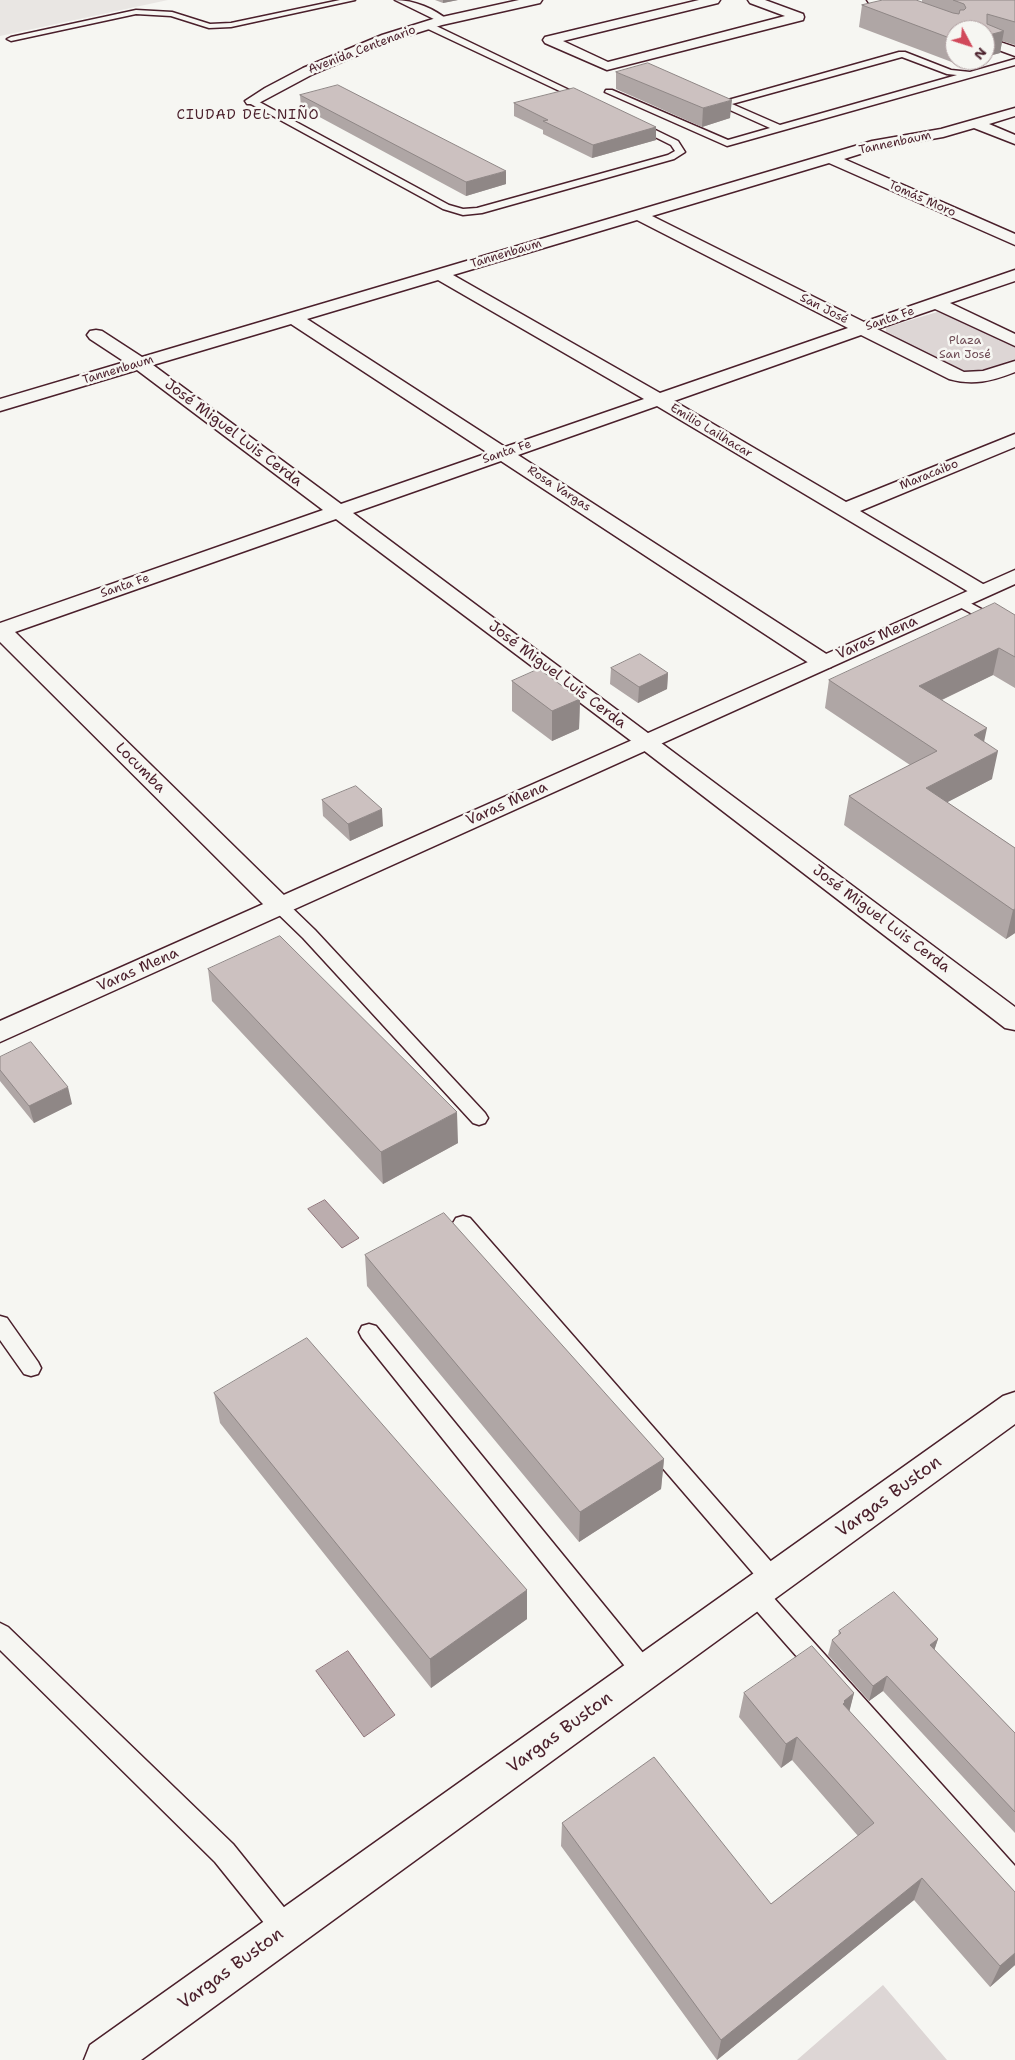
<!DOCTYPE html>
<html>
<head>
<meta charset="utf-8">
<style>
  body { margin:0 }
  #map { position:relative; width:1015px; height:2060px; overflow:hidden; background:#f6f6f2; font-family:"Shantell Sans",sans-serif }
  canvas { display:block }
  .north { position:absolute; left:945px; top:20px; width:50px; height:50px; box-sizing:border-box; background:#f6f6f2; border:1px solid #b1a0a2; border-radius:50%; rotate:130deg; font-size:14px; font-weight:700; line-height:20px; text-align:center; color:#4a1f2b }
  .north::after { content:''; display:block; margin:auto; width:18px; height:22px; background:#d1495b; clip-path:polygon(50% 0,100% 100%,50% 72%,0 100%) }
</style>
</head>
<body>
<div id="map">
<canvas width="1015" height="2060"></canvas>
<div class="north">N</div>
</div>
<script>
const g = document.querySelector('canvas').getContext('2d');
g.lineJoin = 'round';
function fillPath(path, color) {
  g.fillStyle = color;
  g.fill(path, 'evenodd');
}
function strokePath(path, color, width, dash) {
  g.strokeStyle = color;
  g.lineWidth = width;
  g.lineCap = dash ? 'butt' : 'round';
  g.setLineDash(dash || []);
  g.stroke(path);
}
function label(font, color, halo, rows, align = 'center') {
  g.font = font + ' "Shantell Sans",sans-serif';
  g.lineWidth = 5;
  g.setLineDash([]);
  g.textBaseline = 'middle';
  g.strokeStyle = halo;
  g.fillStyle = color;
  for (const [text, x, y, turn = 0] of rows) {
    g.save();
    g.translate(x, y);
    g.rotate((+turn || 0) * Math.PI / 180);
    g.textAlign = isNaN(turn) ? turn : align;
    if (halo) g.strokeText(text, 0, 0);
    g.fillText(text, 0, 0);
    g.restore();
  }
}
fillPath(new Path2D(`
  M 0,0 L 168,0 L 0,36 Z`), '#e9e6e3');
fillPath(new Path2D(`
  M 937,312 L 943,313 L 1015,347 L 1015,359 L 979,371 L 961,371 L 886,332 L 886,328 L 888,327 Z
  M 883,1985 L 947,2060 L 797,2060 Z`), '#ddd6d5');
const water = new Path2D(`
  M 325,1200 L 359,1238 L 342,1248 L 308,1209 Z
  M 348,1651 L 395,1715 L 364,1737 L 316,1671 Z`);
fillPath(water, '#bbadae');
strokePath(water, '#8e747a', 1);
const lane = new Path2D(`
  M 340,0 L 355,0 L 231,27 L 209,28 L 171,16 L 136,14 L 11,41 L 7,39 L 11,37 L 136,10 L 172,12 L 210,24 L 231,23 Z
  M 395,0 C 414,0 435,9 449,21 L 442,23 Z
  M 426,24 L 432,24 L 590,100 L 586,103 L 583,102 L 426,28 Z
  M 899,52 L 905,52 L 951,70 L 970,72 L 1015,59 L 1015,65 L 727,146 L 605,92 L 606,90 L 612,90 L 728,140 L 770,128 L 721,106 L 721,102 ZM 902,57 L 947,74 L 957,75 L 780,125 L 732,104 Z
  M 252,98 L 449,205 L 463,209 L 477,208 L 668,155 L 675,151 L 671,145 L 631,125 L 631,121 L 637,121 L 678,141 L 685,152 L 674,159 L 482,213 L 463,215 L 443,209 L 249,103 L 249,99 Z
  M 959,597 L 1015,627 L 1015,637 L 954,604 L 952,601 Z
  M 280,901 L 286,902 L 315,930 L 485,1113 L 488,1118 L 485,1123 L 479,1125 L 473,1123 L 303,938 L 274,910 L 272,906 L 274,902 Z
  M 463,1216 L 470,1218 L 781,1573 L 784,1580 L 781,1587 L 773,1590 L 765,1587 L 456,1228 L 453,1223 L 456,1218 Z
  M 0,1316 L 7,1318 L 38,1362 L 41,1368 L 38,1374 L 31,1376 L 24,1374 L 0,1340 Z
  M 369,1324 L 376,1326 L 652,1664 L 656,1672 L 652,1680 L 644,1683 L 636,1680 L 362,1338 L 359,1332 L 362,1326 Z
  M 755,1583 L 763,1586 L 1015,1866 L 1015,1898 L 1006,1894 L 747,1600 L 744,1593 L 747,1586 Z
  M 0,1623 L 8,1627 L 233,1844 L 295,1921 L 299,1930 L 295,1939 L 286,1943 L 277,1939 L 215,1862 L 0,1650 Z`);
const street = new Path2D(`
  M 519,0 L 542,0 L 540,3 L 442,25 L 391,41 L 313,74 L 257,104 L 247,104 L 245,101 L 265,88 L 303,68 L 382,35 L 433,19 Z
  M 699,0 L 720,0 L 718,3 L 563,41 L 608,62 L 785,16 L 750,3 L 748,0 L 765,0 L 803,14 L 804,17 L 803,20 L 607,70 L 545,43 L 543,40 L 545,37 Z
  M 867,0 L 885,0 L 960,27 L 961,30 L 955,30 L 955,34 L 950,33 L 869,3 Z
  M 985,37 L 1015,47 L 1015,56 L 985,45 Z
  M 1015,108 L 1015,116 L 989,124 L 1015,135 L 1015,144 L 974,128 L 943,137 L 879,148 L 844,159 L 1015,234 L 1015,245 L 829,163 L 652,216 L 864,322 L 1015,270 L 1015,281 L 950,303 L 1015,334 L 1015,346 L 935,309 L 877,329 L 964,372 L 983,371 L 1015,361 L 1015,372 C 992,381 973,386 949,379 L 861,335 L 674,401 L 846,502 L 1015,434 L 1015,447 L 860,511 L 988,587 L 992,591 L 988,595 L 981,597 L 974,595 L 657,406 L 518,455 L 831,657 L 834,662 L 831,667 L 823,669 L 815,667 L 501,461 L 353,513 L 1015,1007 L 1015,1030 L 1005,1028 L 638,746 L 336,519 L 15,632 L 289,900 L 293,906 L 289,912 L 280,914 L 271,912 L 0,642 L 0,623 L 323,510 L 137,370 L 0,411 L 0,399 L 125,362 L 90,339 L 87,335 L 90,331 L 96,330 L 102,331 L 142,357 L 872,141 L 941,129 ZM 637,220 L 848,328 L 660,393 L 453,275 ZM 438,280 L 644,399 L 505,447 L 307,319 ZM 291,324 L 488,453 L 341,504 L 153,365 Z`);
const secondary = new Path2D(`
  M 1015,570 L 1015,584 L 0,1042 L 0,1021 Z
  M 1015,1392 L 1015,1424 L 141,2060 L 84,2060 L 90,2045 L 1003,1396 Z`);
strokePath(lane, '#4a1f2b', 3);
strokePath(street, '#4a1f2b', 3);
strokePath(secondary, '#4a1f2b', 3);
fillPath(lane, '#f6f6f2');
fillPath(street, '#f6f6f2');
fillPath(secondary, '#f6f6f2');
fillPath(new Path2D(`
  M 435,0 L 458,0 L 443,3 Z
  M 922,0 L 1015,0 L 1015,45 L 1002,41 L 1000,53 L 985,57 L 985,30 L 955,30 L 955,60 L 973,60 L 957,64 L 859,27 L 862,5 L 922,2 Z
  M 616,72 L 730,118 L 702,127 L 616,89 Z
  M 300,95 L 506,184 L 466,196 L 301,107 Z
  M 514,103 L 656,127 L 656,140 L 592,158 L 543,134 L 543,130 L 514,116 Z
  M 1015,615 L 1015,688 L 993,675 L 942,700 L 984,742 L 992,779 L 947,802 L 1015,848 L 1015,933 L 1006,939 L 844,825 L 849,796 L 910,765 L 825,708 L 829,680 Z
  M 611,668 L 668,673 L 667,689 L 638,703 L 610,684 Z
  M 512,681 L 580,699 L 579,729 L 552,741 L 512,711 Z
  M 322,800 L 383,826 L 350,841 L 323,816 Z
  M 208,969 L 458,1143 L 383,1184 L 212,1001 Z
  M 0,1057 L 72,1104 L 34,1123 L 0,1081 Z
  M 365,1255 L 664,1459 L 661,1489 L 579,1542 L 367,1286 Z
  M 214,1393 L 527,1590 L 527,1619 L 431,1688 L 220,1423 Z
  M 839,1631 L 938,1639 L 934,1650 L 1015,1733 L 1015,1833 L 883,1691 L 869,1701 L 828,1655 L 832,1640 L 838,1635 Z
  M 744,1693 L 854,1693 L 849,1711 L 1015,1892 L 1015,1965 L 990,1987 L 914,1900 L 717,2060 L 561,1846 L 562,1823 L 771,1904 L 858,1836 L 792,1760 L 781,1768 L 739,1717 Z`), '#afa6a5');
fillPath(new Path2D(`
  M 443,0 L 458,0 L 443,3 Z
  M 1004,31 L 1000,53 L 985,57 L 985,36 Z
  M 958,60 L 973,60 L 957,64 Z
  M 732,100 L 730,118 L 702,127 L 703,108 Z
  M 656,127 L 656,140 L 592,158 L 593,145 Z
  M 506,171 L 506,184 L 466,196 L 466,182 Z
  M 999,648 L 993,675 L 914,713 L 919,686 Z
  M 668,673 L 667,689 L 638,703 L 639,687 Z
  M 580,699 L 579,729 L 552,741 L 552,711 Z
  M 987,728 L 981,756 L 974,735 Z
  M 998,751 L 992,779 L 921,816 L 926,788 Z
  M 382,809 L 383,826 L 350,841 L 348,824 Z
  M 1015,909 L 1015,933 L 1006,939 L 1013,910 Z
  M 68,1087 L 72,1104 L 34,1123 L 29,1106 Z
  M 457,1112 L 458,1143 L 383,1184 L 381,1152 Z
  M 664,1459 L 661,1489 L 579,1542 L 580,1512 Z
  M 527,1590 L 527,1619 L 431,1688 L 430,1659 Z
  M 938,1639 L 933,1654 L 930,1645 Z
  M 887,1676 L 883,1691 L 869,1701 L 873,1686 Z
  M 854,1693 L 848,1717 L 840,1726 L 844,1701 Z
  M 797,1737 L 792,1760 L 781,1768 L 786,1744 Z
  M 922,1878 L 914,1900 L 717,2060 L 721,2040 Z
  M 1015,1953 L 1015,1965 L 990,1987 L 1000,1966 Z`), '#8f8786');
const building = new Path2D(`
  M 883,0 L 916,0 L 953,13 L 959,14 L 960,10 L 964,10 L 966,8 L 964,4 L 953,0 L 1015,0 L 1015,22 L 987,14 L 987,24 L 1004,31 L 985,36 L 985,30 L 955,30 L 955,40 L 862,5 Z
  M 648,63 L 732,100 L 703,108 L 616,72 Z
  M 338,85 L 506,171 L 466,182 L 300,95 Z
  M 574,88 L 656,127 L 593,145 L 543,121 L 548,120 L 514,103 Z
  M 995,603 L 1015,615 L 1015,657 L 999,648 L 919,686 L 987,728 L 974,735 L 998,751 L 926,788 L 1015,848 L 1015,909 L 1013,910 L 849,796 L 937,751 L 829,680 Z
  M 640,654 L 668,673 L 639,687 L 611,668 Z
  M 539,669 L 580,699 L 552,711 L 512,681 Z
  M 356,786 L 382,809 L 348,824 L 322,800 Z
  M 280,936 L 457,1112 L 381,1152 L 208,969 Z
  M 31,1042 L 68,1087 L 29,1106 L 0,1070 L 0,1057 Z
  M 444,1213 L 664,1459 L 580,1512 L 365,1255 Z
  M 307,1338 L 527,1590 L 430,1659 L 214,1393 Z
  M 894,1592 L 938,1639 L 930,1645 L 1015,1733 L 1015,1812 L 887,1676 L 873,1686 L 832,1640 L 841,1633 L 839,1631 Z
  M 812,1646 L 854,1693 L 844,1701 L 845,1702 L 843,1704 L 1015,1892 L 1015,1953 L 1000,1966 L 922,1878 L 721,2040 L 562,1823 L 654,1757 L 771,1904 L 874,1823 L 797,1737 L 786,1744 L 744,1693 Z`);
fillPath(building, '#ccc1c0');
strokePath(building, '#8f8786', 1);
label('12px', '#4a1f2b', '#f6f6f2', [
  ["Avenida Centenario",362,50,-21],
  ["Tannenbaum",895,143,-12],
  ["Tomás Moro",922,199,24],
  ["Tannenbaum",506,254,-17],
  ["San José",824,309,27],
  ["Santa Fe",890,319,-19],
  ["Tannenbaum",118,370,-17],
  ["Emilio Lailhacar",711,431,31],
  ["Santa Fe",507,452,-19],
  ["Maracaibo",929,475,-22],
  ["Rosa Vargas",559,489,33],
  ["Santa Fe",125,586,-19]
]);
label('12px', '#6f4d56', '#f6f6f2', [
  ["Plaza",965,341],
  ["San José",965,355]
]);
g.letterSpacing = '1px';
label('14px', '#4a1f2b', '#f6f6f2', [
  ["CIUDAD DEL NIÑO",248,115]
]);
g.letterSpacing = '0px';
label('15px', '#4a1f2b', '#f6f6f2', [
  ["José Miguel Luis Cerda",233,433,37],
  ["Varas Mena",877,638,-24],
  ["José Miguel Luis Cerda",557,675,37],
  ["Locumba",140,768,45],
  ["Varas Mena",507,804,-24],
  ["José Miguel Luis Cerda",881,919,37],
  ["Varas Mena",138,970,-24]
]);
label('18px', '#4a1f2b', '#f6f6f2', [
  ["Vargas Buston",889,1497,-36],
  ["Vargas Buston",560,1733,-36],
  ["Vargas Buston",231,1969,-36]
]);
</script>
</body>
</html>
